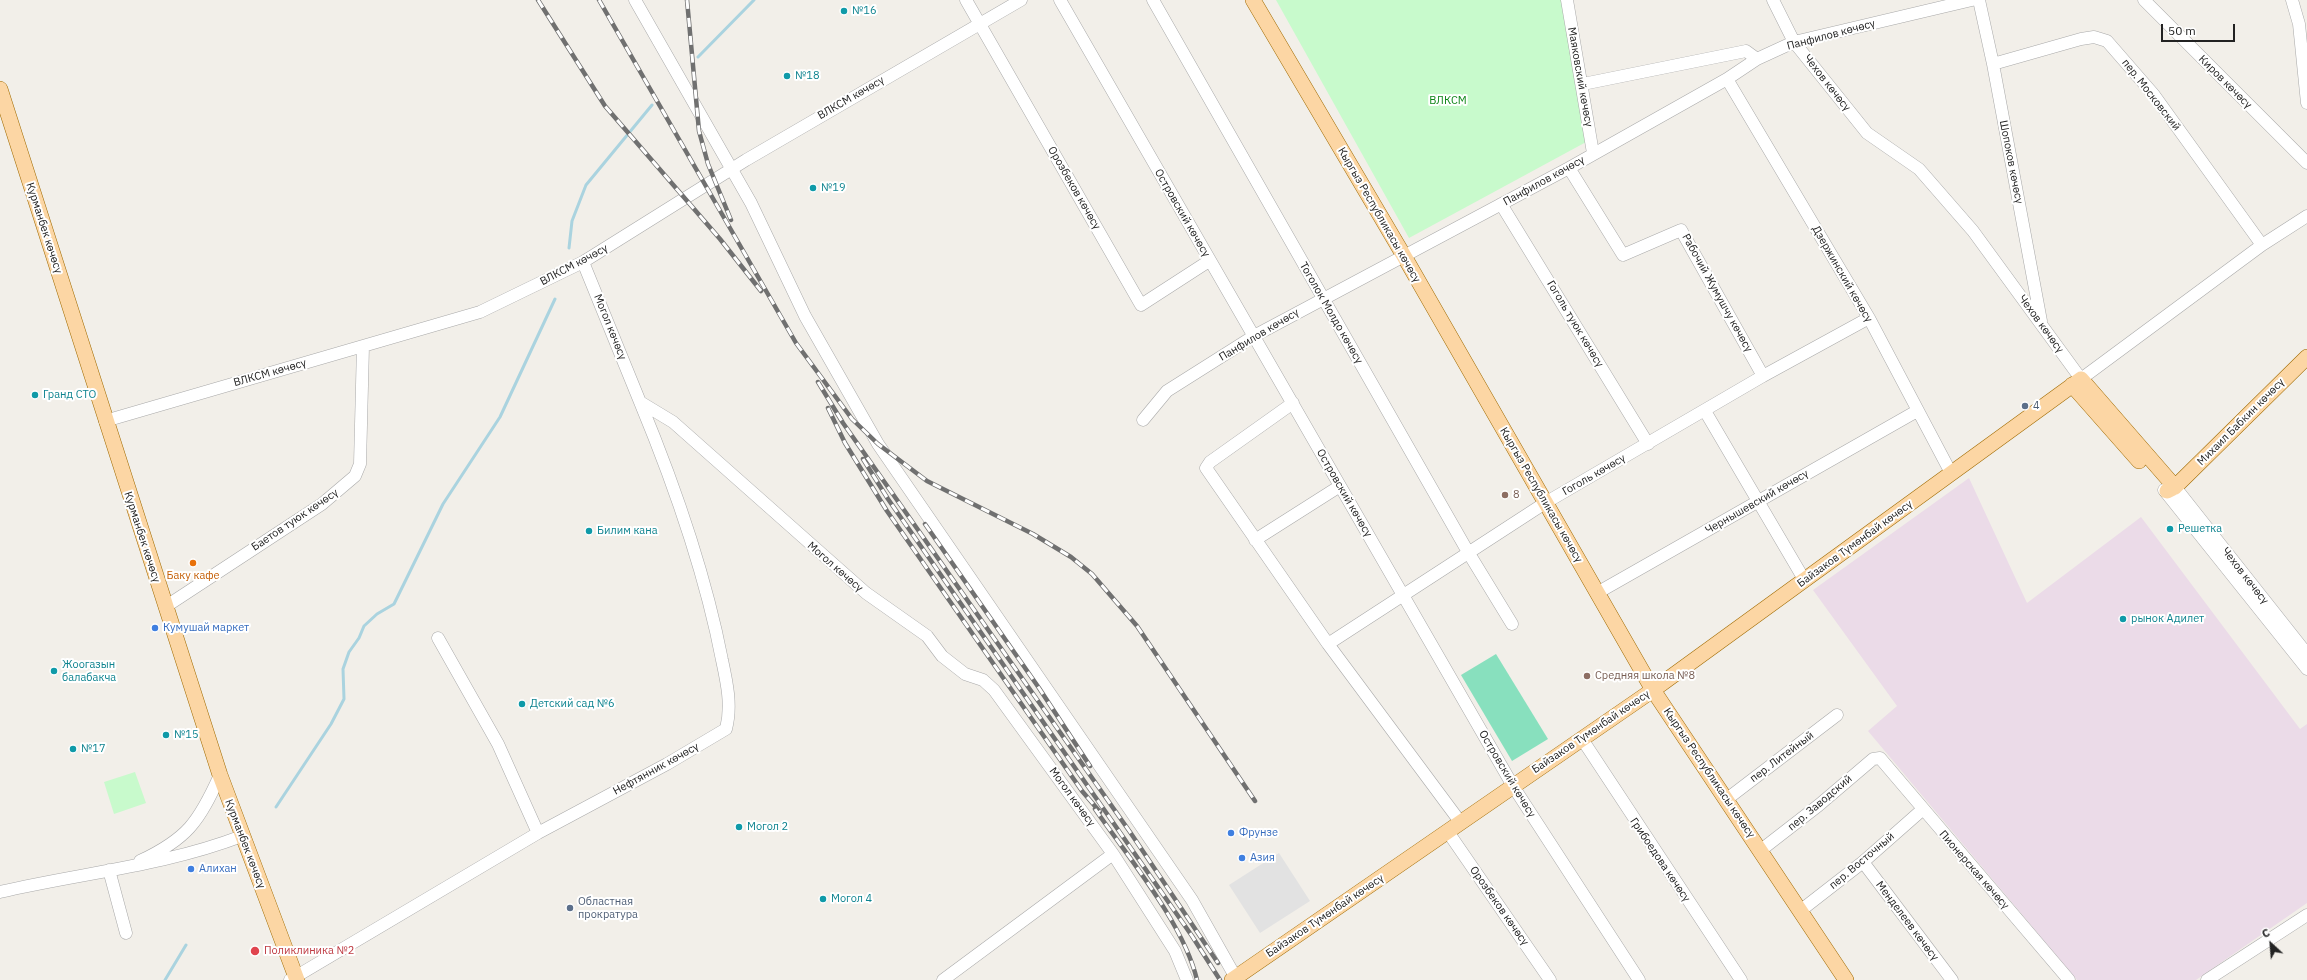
<!DOCTYPE html>
<html>
<head>
<meta charset="utf-8">
<style>
  body { margin:0 }
  #map { position:relative; width:2307px; height:980px; overflow:hidden; background:#f2efe9; font-family:"IBM Plex Sans",sans-serif }
  canvas { display:block }
  .north { position:absolute; left:2251px; top:924px; width:40px; height:40px; -webkit-text-stroke:3px #fff; paint-order:stroke; rotate:334deg; font-size:11px; font-weight:700; line-height:16px; text-align:center; color:#222 }
  .north::after { content:''; display:block; margin:auto; width:14px; height:18px; background:#222; clip-path:polygon(50% 0,100% 100%,50% 72%,0 100%) }
  .scale { position:absolute; left:2161px; top:24px; width:74px; height:18px; box-sizing:border-box; border:2px solid #222; border-top:0; padding-left:5px; font-size:12px; line-height:14px; white-space:nowrap; color:#222; -webkit-text-stroke:3px #fff; paint-order:stroke }
</style>
</head>
<body>
<div id="map">
<canvas width="2307" height="980"></canvas>
<div class="north">С</div>
<div class="scale">50 m</div>
</div>
<script>
const g = document.querySelector('canvas').getContext('2d');
g.lineJoin = 'round';
function fillPath(path, color) {
  g.fillStyle = color;
  g.fill(path, 'evenodd');
}
function strokePath(path, color, width, dash) {
  g.strokeStyle = color;
  g.lineWidth = width;
  g.lineCap = dash ? 'butt' : 'round';
  g.setLineDash(dash || []);
  g.stroke(path);
}
function label(font, color, halo, rows, align = 'center') {
  g.font = font + ' "IBM Plex Sans",sans-serif';
  g.lineWidth = 4;
  g.setLineDash([]);
  g.textBaseline = 'middle';
  g.strokeStyle = halo;
  g.fillStyle = color;
  for (const [text, x, y, turn = 0] of rows) {
    g.save();
    g.translate(x, y);
    g.rotate((+turn || 0) * Math.PI / 180);
    g.textAlign = isNaN(turn) ? turn : align;
    if (halo) g.strokeText(text, 0, 0);
    g.fillText(text, 0, 0);
    g.restore();
  }
}
fillPath(new Path2D(`
  M 1969,478 L 2027,603 L 2141,517 L 2300,729 L 2307,724 L 2307,903 L 2196,980 L 2077,980 L 1868,731 L 1897,706 L 1813,590 Z`), '#ebdbe8');
fillPath(new Path2D(`
  M 1276,0 L 1561,0 L 1588,141 L 1409,238 Z
  M 135,772 L 146,803 L 114,814 L 104,782 Z`), '#c8facc');
fillPath(new Path2D(`
  M 1496,654 L 1548,739 L 1512,761 L 1461,675 Z`), '#88e0be');
fillPath(new Path2D(`
  M 1279,853 L 1310,901 L 1260,933 L 1229,885 Z`), '#e2e2e2');
strokePath(new Path2D(`
  M 698,57 L 754,0
  M 569,248 L 572,221 L 586,185 L 652,105
  M 276,807 L 331,724 L 344,699 L 343,669 L 349,652 L 359,638 L 364,626 L 377,614 L 394,604 L 443,504 L 500,417 L 555,299
  M 165,980 L 186,945`), '#aad3df', 3);
const minor = new Path2D(`
  M 635,0 L 751,203 L 805,316 L 878,444 L 1192,900 L 1236,978
  M 966,0 L 1141,305 L 1209,261
  M 1060,0 L 1513,786 L 1639,980
  M 1153,0 L 1468,552 L 1512,624
  M 1567,0 L 1593,153
  M 1773,0 L 1794,42 L 1867,133 L 1919,169 L 1973,231 L 2081,379 L 2262,245 L 2307,216
  M 1979,0 L 1993,64 L 2041,321
  M 2144,0 L 2307,163
  M 2292,0 L 2299,24 L 2307,103
  M 1993,64 L 2081,39 L 2094,37 L 2107,41 L 2154,95 L 2262,245
  M 1727,79 L 1869,318 L 1951,473
  M 1583,84 L 1746,51 L 1757,59
  M 1569,168 L 1623,255 L 1681,230 L 1763,376
  M 1501,204 L 1648,444
  M 583,262 L 640,402 L 673,422 L 866,593 L 927,636 L 942,656 L 965,674 L 983,680 L 994,690 L 1113,854 L 1175,951 L 1187,980
  M 1293,403 L 1210,462 L 1206,468 L 1328,644 L 1461,823
  M 1705,411 L 1805,581
  M 1143,420 L 1167,391 L 1254,336 L 1569,168 L 1727,79 L 1757,59 L 1794,42 L 1972,0
  M 105,421 L 480,312 L 583,262 L 746,160 L 1021,0
  M 2175,487 L 2307,654
  M 2164,490 L 2307,669
  M 1255,540 L 1340,486
  M 1597,593 L 1917,411
  M 165,607 L 322,504 L 355,476 L 360,464 L 363,346
  M 438,638 L 498,744 L 538,833
  M 1328,644 L 1545,503 L 1763,376 L 1869,318
  M 1582,739 L 1741,980
  M 1727,799 L 1837,715
  M 1448,832 L 1550,980
  M 1761,850 L 1819,805 L 1873,759 L 1880,758 L 2069,980
  M 140,861 C 187,839 199,822 220,775
  M 1863,862 L 1952,980
  M 109,870 L 126,933
  M 0,892 C 81,873 164,866 242,836
  M 1800,911 L 1863,862 L 1922,810
  M 290,980 L 538,833 L 667,764 L 726,729 C 732,706 727,683 722,660 C 705,572 674,484 640,402
  M 943,980 L 1113,854
  M 2207,980 L 2307,915`);
const major = new Path2D(`
  M 1253,0 L 1404,256 L 1653,690 L 1846,980
  M 0,89 L 220,775 L 297,980
  M 2072,385 L 2139,461
  M 2167,491 L 2175,487 L 2307,357
  M 1232,980 L 1653,690 L 2081,379 L 2175,487`);
strokePath(minor, '#a9a9a9', 13);
strokePath(major, '#a06b00', 16);
strokePath(minor, '#fff', 12);
strokePath(major, '#fcd6a4', 15);
const rail = new Path2D(`
  M 538,0 L 605,106 L 720,239 L 761,291
  M 599,0 L 796,343 L 852,419 L 878,444 L 927,481 L 1033,534 L 1071,557 L 1092,574 L 1137,626 L 1255,801
  M 687,0 L 699,131 L 708,164 L 731,220
  M 818,382 L 843,423 L 1130,832 L 1218,963
  M 828,408 L 845,443 L 887,511 L 1082,791 L 1100,812
  M 863,459 L 888,499 L 1192,936 L 1220,980
  M 925,524 L 1039,688 L 1090,766
  M 1095,809 C 1128,857 1184,924 1197,980`);
strokePath(rail, '#707070', 4.5);
strokePath(rail, '#fff', 3, [9]);
for (const [x, y, r, color] of [
  [844,11,4,"#0f9aa8"],
  [787,76,4,"#0f9aa8"],
  [813,188,4,"#0f9aa8"],
  [35,395,4,"#0f9aa8"],
  [2025,406,4,"#5c6f8a"],
  [1505,495,4,"#8d6e63"],
  [2170,529,4,"#0f9aa8"],
  [589,531,4,"#0f9aa8"],
  [193,563,4,"#e8710a"],
  [2123,619,4,"#0f9aa8"],
  [155,628,4,"#3f7fe0"],
  [54,671,4,"#0f9aa8"],
  [1587,676,4,"#8d6e63"],
  [522,704,4,"#0f9aa8"],
  [166,735,4,"#0f9aa8"],
  [73,749,4,"#0f9aa8"],
  [739,827,4,"#0f9aa8"],
  [1231,833,4,"#3f7fe0"],
  [1242,858,4,"#3f7fe0"],
  [191,869,4,"#3f7fe0"],
  [823,899,4,"#0f9aa8"],
  [570,908,4,"#5c6f8a"],
  [255,951,5,"#e0444e"]
]) {
  const dot = new Path2D();
  dot.arc(x, y, r, 0, 2 * Math.PI);
  g.fillStyle = color;
  g.fill(dot);
  strokePath(dot, '#fff', 1.5);
}
label('11px', '#0d838f', '#fff', [
  ["№16",852,11],
  ["№18",795,76],
  ["№19",821,188],
  ["Гранд СТО",43,395],
  ["Решетка",2178,529],
  ["Билим кана",597,531],
  ["рынок Адилет",2131,619],
  ["Жоогазын",62,665],
  ["балабакча",62,678],
  ["Детский сад №6",530,704],
  ["№15",174,735],
  ["№17",81,749],
  ["Могол 2",747,827],
  ["Могол 4",831,899]
], 'left');
label('11px', '#222', '#fff', [
  ["Панфилов көчөсү",1831,35,-15],
  ["Маяковский көчөсү",1580,77,80],
  ["Киров көчөсү",2225,82,45],
  ["Чехов көчөсү",1827,83,52],
  ["пер. Московский",2151,95,52],
  ["ВЛКСМ көчөсү",851,98,-30],
  ["Шопоков көчөсү",2011,162,79],
  ["Панфилов көчөсү",1544,181,-29],
  ["Орозбеков көчөсү",1074,188,60],
  ["Островский көчөсү",1182,213,60],
  ["Кыргыз Республикасы көчөсү",1379,215,60],
  ["Курманбек көчөсү",44,228,72],
  ["ВЛКСМ көчөсү",574,265,-28],
  ["Дзержинский көчөсү",1842,274,60],
  ["Рабочий Жумушчу көчөсү",1717,293,61],
  ["Тоголок Молдо көчөсү",1331,313,60],
  ["Гоголь туюк көчөсү",1575,324,59],
  ["Чехов көчөсү",2041,324,54],
  ["Могол көчөсү",610,327,68],
  ["Панфилов көчөсү",1259,335,-31],
  ["ВЛКСМ көчөсү",270,373,-16],
  ["Михаил Бабкин көчөсү",2241,422,-45],
  ["Гоголь көчөсү",1594,475,-30],
  ["Островский көчөсү",1344,493,60],
  ["Кыргыз Республикасы көчөсү",1541,495,60],
  ["Чернышевский көчөсү",1757,502,-30],
  ["Баетов туюк көчөсү",295,520,-34],
  ["Курманбек көчөсү",142,537,72],
  ["Байзаков Түмөнбай көчөсү",1855,544,-36],
  ["Могол көчөсү",835,567,41],
  ["Чехов көчөсү",2245,576,52],
  ["Байзаков Түмөнбай көчөсү",1591,732,-34],
  ["пер. Литейный",1782,757,-37],
  ["Нефтянник көчөсү",656,769,-29],
  ["Кыргыз Республикасы көчөсү",1709,773,56],
  ["Островский көчөсү",1507,774,59],
  ["Могол көчөсү",1072,797,54],
  ["пер. Заводский",1820,803,-40],
  ["Курманбек көчөсү",245,844,69],
  ["Грибоедова көчөсү",1660,860,56],
  ["пер. Восточный",1862,861,-40],
  ["Пионерская көчөсү",1974,870,49],
  ["Орозбеков көчөсү",1499,906,55],
  ["Байзаков Түмөнбай көчөсү",1325,916,-34],
  ["Менделеев көчөсү",1907,921,53]
]);
label('11px', '#0c8416', '#fff', [
  ["ВЛКСМ",1448,101]
]);
label('11px', '#4e5e75', '#fff', [
  ["4",2033,406],
  ["Областная",578,902],
  ["прократура",578,915]
], 'left');
label('11px', '#785e54', '#fff', [
  ["8",1513,495],
  ["Средняя школа №8",1595,676]
], 'left');
label('11px', '#c56008', '#fff', [
  ["Баку кафе",193,576]
]);
label('11px', '#366cbe', '#fff', [
  ["Кумушай маркет",163,628],
  ["Фрунзе",1239,833],
  ["Азия",1250,858],
  ["Алихан",199,869]
], 'left');
label('11px', '#be3a42', '#fff', [
  ["Поликлиника №2",264,951]
], 'left');
</script>
</body>
</html>
